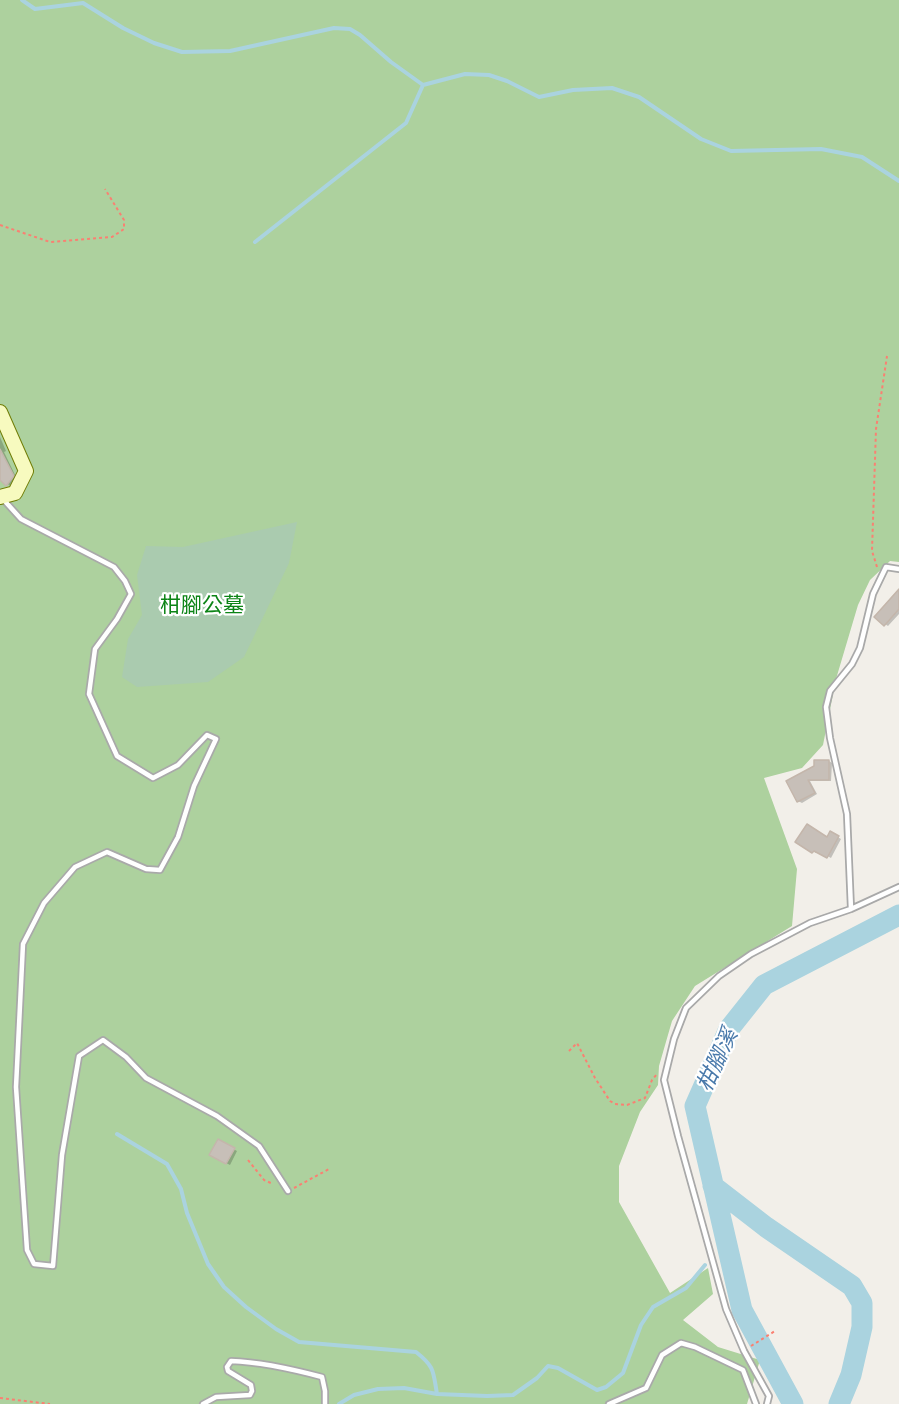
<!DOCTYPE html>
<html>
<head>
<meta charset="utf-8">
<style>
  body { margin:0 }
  canvas { display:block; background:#f2efe9 }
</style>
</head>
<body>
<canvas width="899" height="1404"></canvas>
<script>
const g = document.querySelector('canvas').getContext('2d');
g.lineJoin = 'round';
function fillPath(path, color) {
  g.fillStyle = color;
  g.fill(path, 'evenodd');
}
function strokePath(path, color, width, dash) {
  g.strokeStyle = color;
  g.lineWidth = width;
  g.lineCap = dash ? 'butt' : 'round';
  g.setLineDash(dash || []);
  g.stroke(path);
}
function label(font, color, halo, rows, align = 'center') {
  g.font = font + ' Barlow,"Noto Sans TC",sans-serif';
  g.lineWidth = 4.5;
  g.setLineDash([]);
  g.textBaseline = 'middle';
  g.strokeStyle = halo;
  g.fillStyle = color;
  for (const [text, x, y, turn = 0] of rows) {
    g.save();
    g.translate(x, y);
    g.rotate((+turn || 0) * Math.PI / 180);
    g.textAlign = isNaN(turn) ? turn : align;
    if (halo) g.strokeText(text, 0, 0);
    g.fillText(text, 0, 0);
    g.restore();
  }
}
fillPath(new Path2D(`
  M 0,0 L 899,0 L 899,562 L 890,561 L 870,580 L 858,605 L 836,679 L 823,745 L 802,768 L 764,778 L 797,869 L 792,926 L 695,986 L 672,1021 L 659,1066 L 658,1085 L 640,1112 L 619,1166 L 619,1202 L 670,1293 L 708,1268 L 713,1294 L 683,1320 L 718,1347 L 760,1360 L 747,1404 L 0,1404 Z`), '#add19e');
fillPath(new Path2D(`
  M 297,522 L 289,563 L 244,657 L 208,682 L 137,687 L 122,677 L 128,639 L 142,615 L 137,575 L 146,546 L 183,547 Z`), '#aacbaf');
fillPath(new Path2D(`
  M 0,437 L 6,451 L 4,452 L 17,479 L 11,487 L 0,476 Z
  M 899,599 L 899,614 L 888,626 L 885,624 Z
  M 829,761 L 832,763 L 831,781 L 810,781 L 817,794 L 802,803 L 798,801 L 788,782 Z
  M 831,833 L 841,839 L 831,858 L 818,851 L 816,853 L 798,842 L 828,839 Z
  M 218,1141 L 237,1151 L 230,1165 L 211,1155 Z`), '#0003');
strokePath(new Path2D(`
  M 22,0 L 35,9 L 83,3 L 123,28 L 154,43 L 182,52 L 230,51 L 334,28 L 350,29 L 360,35 L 391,62 L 423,85 L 465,74 L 489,75 L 507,81 L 539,97 L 573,90 L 612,88 L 639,97 L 701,139 L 731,151 L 821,149 L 862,157 L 899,181
  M 255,242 L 406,123 L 423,85
  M 117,1134 L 167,1164 L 181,1189 L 187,1213 L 208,1264 L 224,1287 L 246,1307 L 276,1329 L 299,1342 L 416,1352 C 435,1367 433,1371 437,1394
  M 720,1251 L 728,1242
  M 339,1404 L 354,1395 L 378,1389 L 404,1388 L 437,1394 L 487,1396 L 513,1395 L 537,1378 L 548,1366 L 558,1368 L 597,1390 L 606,1387 L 623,1373 L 641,1325 L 653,1307 L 686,1288 L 705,1265`), '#aad3df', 4);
strokePath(new Path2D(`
  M 713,1186 L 766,1227 L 852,1286 L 862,1303 L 862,1327 L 851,1375 L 839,1404
  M 793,1404 L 742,1310 L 695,1106 L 729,1029 L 764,985 L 899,915`), '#aad3df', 21);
const building = new Path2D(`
  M 0,449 L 14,476 L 6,486 L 0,480 Z
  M 899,589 L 899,609 L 884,626 L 874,617 Z
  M 814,760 L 829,760 L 829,780 L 808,780 L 815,793 L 797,802 L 786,781 L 814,766 Z
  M 807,824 L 827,837 L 830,831 L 839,836 L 827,858 L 814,851 L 812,853 L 795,842 Z
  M 218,1139 L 235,1148 L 226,1164 L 209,1155 Z`);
fillPath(building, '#c7bfb8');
strokePath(building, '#c4b6ab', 1.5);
const lane = new Path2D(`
  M 2,498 L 21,519 L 114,567 L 125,581 L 131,594 L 117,619 L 95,649 L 89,694 L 117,756 L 153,778 L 178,765 L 207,735 L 216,739 L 194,786 L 178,837 L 160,870 L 146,869 L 107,852 L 75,867 L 44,903 L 23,944 L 16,1087 L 27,1250 L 34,1264 L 53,1266 L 62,1155 L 79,1056 L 103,1040 L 126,1057 L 146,1078 L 217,1116 L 259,1146 L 288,1191
  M 851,909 L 847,814 L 830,738 L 826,707 L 830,691 L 852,664 L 860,648 L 873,594 L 886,567 L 899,569
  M 203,1404 L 216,1397 L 250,1395 L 252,1391 L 251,1385 L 228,1371 L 227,1367 L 231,1361 C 262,1362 292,1369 322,1377 L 325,1391 L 325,1404
  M 609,1404 L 646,1388 L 662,1355 L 681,1343 L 695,1347 L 743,1370 L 756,1404
  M 767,1404 L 769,1396 L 744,1351 L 726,1309 L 678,1136 L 664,1080 L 674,1039 L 686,1008 L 719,976 L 751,954 L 810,923 L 851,909 L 899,887`);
const secondary = new Path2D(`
  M 0,412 L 26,471 L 15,493 L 0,497`);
strokePath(lane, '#a9a9a9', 8);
strokePath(secondary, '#707d05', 16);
strokePath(new Path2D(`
  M 0,225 L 50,242 L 112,237 L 124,229 L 124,220 L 105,189
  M 877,567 L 872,551 L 876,429 L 887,356
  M 569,1051 L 577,1043 L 595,1078 L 610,1101 L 615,1104 L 627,1105 L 645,1098 L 652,1080 L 657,1074
  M 248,1160 L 264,1180 L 273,1184
  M 294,1188 L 329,1169
  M 751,1346 L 775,1331
  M 0,1398 L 50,1404`), '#fa8072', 2, [3, 3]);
strokePath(lane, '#fff', 4.5);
strokePath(secondary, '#f7fabf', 14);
label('21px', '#0c8416', '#fff', [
  ["柑腳公墓",202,605]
]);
label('italic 22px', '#4a7aab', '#fff', [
  ["柑腳溪",717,1060,-65]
]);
</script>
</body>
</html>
